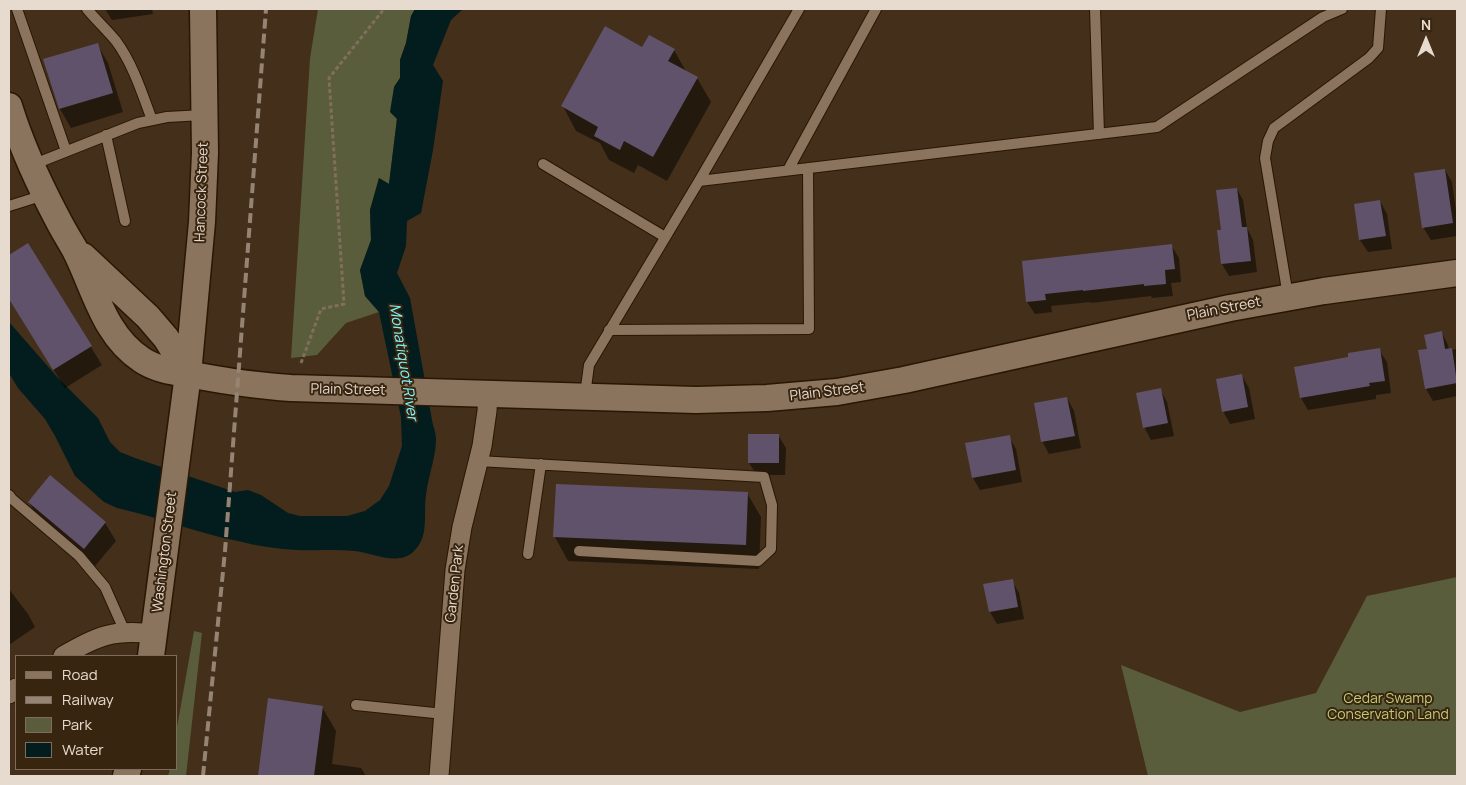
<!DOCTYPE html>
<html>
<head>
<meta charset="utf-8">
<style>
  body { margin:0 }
  #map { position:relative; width:1466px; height:785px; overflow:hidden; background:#432f1a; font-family:Manrope,sans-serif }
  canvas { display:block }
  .frame { position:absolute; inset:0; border:10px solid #e7dace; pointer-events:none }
  .legend { position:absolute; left:15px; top:655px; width:162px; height:115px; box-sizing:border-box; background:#382510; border:1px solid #7e6d5c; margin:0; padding:6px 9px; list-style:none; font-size:15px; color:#e7dace }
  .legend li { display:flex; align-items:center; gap:10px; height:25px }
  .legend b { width:25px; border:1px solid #7e6d5c }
  .north { position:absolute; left:1401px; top:15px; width:50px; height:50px; -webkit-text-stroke:4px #382510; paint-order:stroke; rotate:0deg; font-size:14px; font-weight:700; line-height:20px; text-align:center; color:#e7dace }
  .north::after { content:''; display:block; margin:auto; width:18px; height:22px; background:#e7dace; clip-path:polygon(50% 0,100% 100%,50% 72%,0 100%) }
</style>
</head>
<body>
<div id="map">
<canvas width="1466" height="785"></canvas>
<div class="frame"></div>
<ul class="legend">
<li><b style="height:6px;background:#8b745e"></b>Road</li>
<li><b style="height:6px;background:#958474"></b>Railway</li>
<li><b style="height:14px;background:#595d3b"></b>Park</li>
<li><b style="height:14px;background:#031c1d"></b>Water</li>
</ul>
<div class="north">N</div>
</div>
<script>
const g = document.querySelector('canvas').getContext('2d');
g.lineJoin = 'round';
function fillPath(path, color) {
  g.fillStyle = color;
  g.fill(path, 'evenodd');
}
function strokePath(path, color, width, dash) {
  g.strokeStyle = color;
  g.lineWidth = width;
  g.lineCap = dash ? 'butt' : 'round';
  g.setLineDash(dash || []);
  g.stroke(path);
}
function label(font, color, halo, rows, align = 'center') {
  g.font = font + ' Manrope,sans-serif';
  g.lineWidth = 4;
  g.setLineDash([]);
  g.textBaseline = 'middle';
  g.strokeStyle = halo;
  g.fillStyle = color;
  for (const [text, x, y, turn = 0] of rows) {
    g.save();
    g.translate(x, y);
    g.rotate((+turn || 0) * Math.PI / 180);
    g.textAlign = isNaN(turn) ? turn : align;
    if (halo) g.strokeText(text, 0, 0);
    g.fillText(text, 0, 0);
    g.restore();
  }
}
fillPath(new Path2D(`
  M 318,9 L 415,9 L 411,16 L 406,43 L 400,60 L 400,78 L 394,87 L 397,118 L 389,184 L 379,178 L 370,210 L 371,240 L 360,270 L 365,296 L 379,312 L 346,323 L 317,355 L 291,358 L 310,58 Z
  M 1457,577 L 1457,776 L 1148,776 L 1121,665 L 1240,712 L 1316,693 L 1367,596 Z
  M 194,631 L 202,633 L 186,776 L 168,776 L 170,769 L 176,769 L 176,733 Z`), '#595d3b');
fillPath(new Path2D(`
  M 415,9 L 463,9 L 451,20 L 433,65 L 443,81 L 433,150 L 421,213 L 407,221 L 406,246 L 397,273 L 410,298 L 432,420 C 433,426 436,433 436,439 C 436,458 428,476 426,495 C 423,514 430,537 413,552 C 398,566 373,553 355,551 C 336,549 317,551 298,550 C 278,549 257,546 238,541 C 197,533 158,517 117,508 L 104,502 L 75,476 L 55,436 L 45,419 L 18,388 L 9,373 L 9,322 L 58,378 L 98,418 L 110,442 L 120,452 L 135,458 L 235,492 L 248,490 L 261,495 L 288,513 L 300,516 L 347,516 L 365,511 L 380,500 L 389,486 L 402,446 L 401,417 L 379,312 L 365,296 L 360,270 L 371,240 L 370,210 L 379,178 L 389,184 L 397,119 L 390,112 L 394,87 L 400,78 L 400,60 L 406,43 L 411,16 Z`), '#031c1d');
fillPath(new Path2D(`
  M 105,9 L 152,9 L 153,14 L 112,20 Z
  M 97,44 L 108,63 L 123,112 L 71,128 L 60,109 L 45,60 Z
  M 643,49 L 674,50 L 687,73 L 697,78 L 711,102 L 667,181 L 638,165 L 634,173 L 609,160 L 600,143 L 576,131 L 563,106 Z
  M 1445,170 L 1452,182 L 1457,218 L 1457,236 L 1431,240 L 1423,227 Z
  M 1237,189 L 1243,200 L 1247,228 L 1253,240 L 1257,272 L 1229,276 L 1222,264 L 1218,231 L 1222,231 Z
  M 1380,201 L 1387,214 L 1392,249 L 1368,252 L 1360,240 Z
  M 28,245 L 102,365 L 65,388 L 9,298 L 9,257 Z
  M 1171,245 L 1179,258 L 1181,282 L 1171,283 L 1173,296 L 1152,298 L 1151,296 L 1091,303 L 1090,302 L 1051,306 L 1052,312 L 1035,314 L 1027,302 L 1023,262 Z
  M 1442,333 L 1448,345 L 1449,350 L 1457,349 L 1457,396 L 1433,401 L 1426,389 L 1419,351 L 1428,350 Z
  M 1379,350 L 1387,362 L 1391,393 L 1376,395 L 1376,399 L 1308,410 L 1301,398 L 1296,368 L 1350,358 Z
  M 1242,376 L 1249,388 L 1255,419 L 1230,424 L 1223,411 Z
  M 1160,389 L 1167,402 L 1174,436 L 1151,440 L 1144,427 Z
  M 1067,398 L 1074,411 L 1081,448 L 1049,454 L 1042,441 Z
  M 778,435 L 786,448 L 785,475 L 757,475 L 749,463 Z
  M 1009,437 L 1016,449 L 1022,482 L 980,490 L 973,478 L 966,444 Z
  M 557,485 L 747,493 L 761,517 L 759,569 L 568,561 L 555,537 Z
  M 29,502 L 105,523 L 116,541 L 95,566 L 40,521 Z
  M 1012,581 L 1019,593 L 1024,619 L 997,624 L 990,612 L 985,585 Z
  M 9,589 L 28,614 L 35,627 L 9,645 Z
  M 269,700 L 322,707 L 336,731 L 332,764 L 361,768 L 366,776 L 259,776 Z`), '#0007');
fillPath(new Path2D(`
  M 605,26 L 642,47 L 649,35 L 675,49 L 668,61 L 698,77 L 653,157 L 624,141 L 620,150 L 594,136 L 598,127 L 561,106 Z
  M 98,43 L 113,93 L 59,109 L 43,59 Z
  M 1445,169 L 1453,223 L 1422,228 L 1414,173 Z
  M 1237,188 L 1242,227 L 1247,227 L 1251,261 L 1221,264 L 1217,230 L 1221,230 L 1216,190 Z
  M 1380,200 L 1386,236 L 1359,240 L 1354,204 Z
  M 28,243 L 92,346 L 53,370 L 9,299 L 9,255 Z
  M 1172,244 L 1175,269 L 1165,270 L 1166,284 L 1144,286 L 1144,284 L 1083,291 L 1083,290 L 1045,294 L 1046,300 L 1026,302 L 1022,261 Z
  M 1442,331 L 1445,349 L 1452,348 L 1457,383 L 1425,389 L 1418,350 L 1427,349 L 1424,335 Z
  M 1380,348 L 1385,381 L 1369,383 L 1370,386 L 1300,398 L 1294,367 L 1348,357 L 1348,353 Z
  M 1242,374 L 1248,407 L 1222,412 L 1216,379 Z
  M 1161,388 L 1168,423 L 1143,428 L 1136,393 Z
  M 1067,397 L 1075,436 L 1041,442 L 1034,403 Z
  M 748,434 L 779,434 L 779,463 L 748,463 Z
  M 1010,435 L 1016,470 L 972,478 L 965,443 Z
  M 50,475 L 106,522 L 84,549 L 28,502 Z
  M 556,484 L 748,492 L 746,545 L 553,537 Z
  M 1013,579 L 1018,607 L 989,612 L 983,584 Z
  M 268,698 L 323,706 L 314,776 L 258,776 Z`), '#61526b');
const service = new Path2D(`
  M 17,9 L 66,151
  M 87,9 C 96,20 107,30 116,41 C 133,64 142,93 152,120
  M 1095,9 L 1099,134
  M 106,135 L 125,221
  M 543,164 L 665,237
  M 32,165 L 138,123 L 167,117 L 203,115
  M 788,170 L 876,9
  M 699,181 L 1157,127 L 1323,17 L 1342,9
  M 9,206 L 44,195
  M 1288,296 L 1265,158 L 1268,141 L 1274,128 L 1369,58 L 1378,48 L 1381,9
  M 609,330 L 809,329 L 808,168
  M 585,395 L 589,365 L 699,181 L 799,9
  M 478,461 L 764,477 L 772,505 L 771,549 L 758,561 L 579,551
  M 9,495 L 12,499 L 79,556 L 105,587 L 125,632
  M 528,554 L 541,464
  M 356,705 L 444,714`);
const minor = new Path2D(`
  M 63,656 C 97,636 113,629 154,634
  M 9,694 L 16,688
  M 439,776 L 455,570 L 462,527 L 482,446 L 487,411 L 488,394`);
const secondary = new Path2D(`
  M 9,106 C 21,145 38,182 57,218 C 62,228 68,238 74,248 C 94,286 103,335 142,360 C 157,370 175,372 193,375 C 225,381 258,386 291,388 L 696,400 L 767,398 L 837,392 L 904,380 L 1230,308 L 1324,291 L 1457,273
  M 83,256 L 148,317 L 166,338 L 188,374
  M 151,656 L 188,374 L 202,222 L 205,153 L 203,9
  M 126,776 L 128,769`);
strokePath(service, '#291703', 12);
strokePath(minor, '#291703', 21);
strokePath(secondary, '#291703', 29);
strokePath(new Path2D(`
  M 301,363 L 321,309 L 344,304 L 329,78 L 384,9`), '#806f5d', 3, [4, 2.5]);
strokePath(service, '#8b745e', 10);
strokePath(minor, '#8b745e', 19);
strokePath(secondary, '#8b745e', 26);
strokePath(new Path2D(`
  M 203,776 L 225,551 L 266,9`), '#958474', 4, [10, 5]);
label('14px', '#e7dace', '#382510', [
  ["Hancock Street",202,192,-88],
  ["Plain Street",1224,309,-11],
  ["Plain Street",348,390,1],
  ["Plain Street",827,392,-7],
  ["Washington Street",165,552,-83],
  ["Garden Park",455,584,-84]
]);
label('14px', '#c1cb75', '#382510', [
  ["Cedar Swamp",1388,699],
  ["Conservation Land",1388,715]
]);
label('italic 15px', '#7cf7fc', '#382510', [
  ["Monatiquot River",403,362,81]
]);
</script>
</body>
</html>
